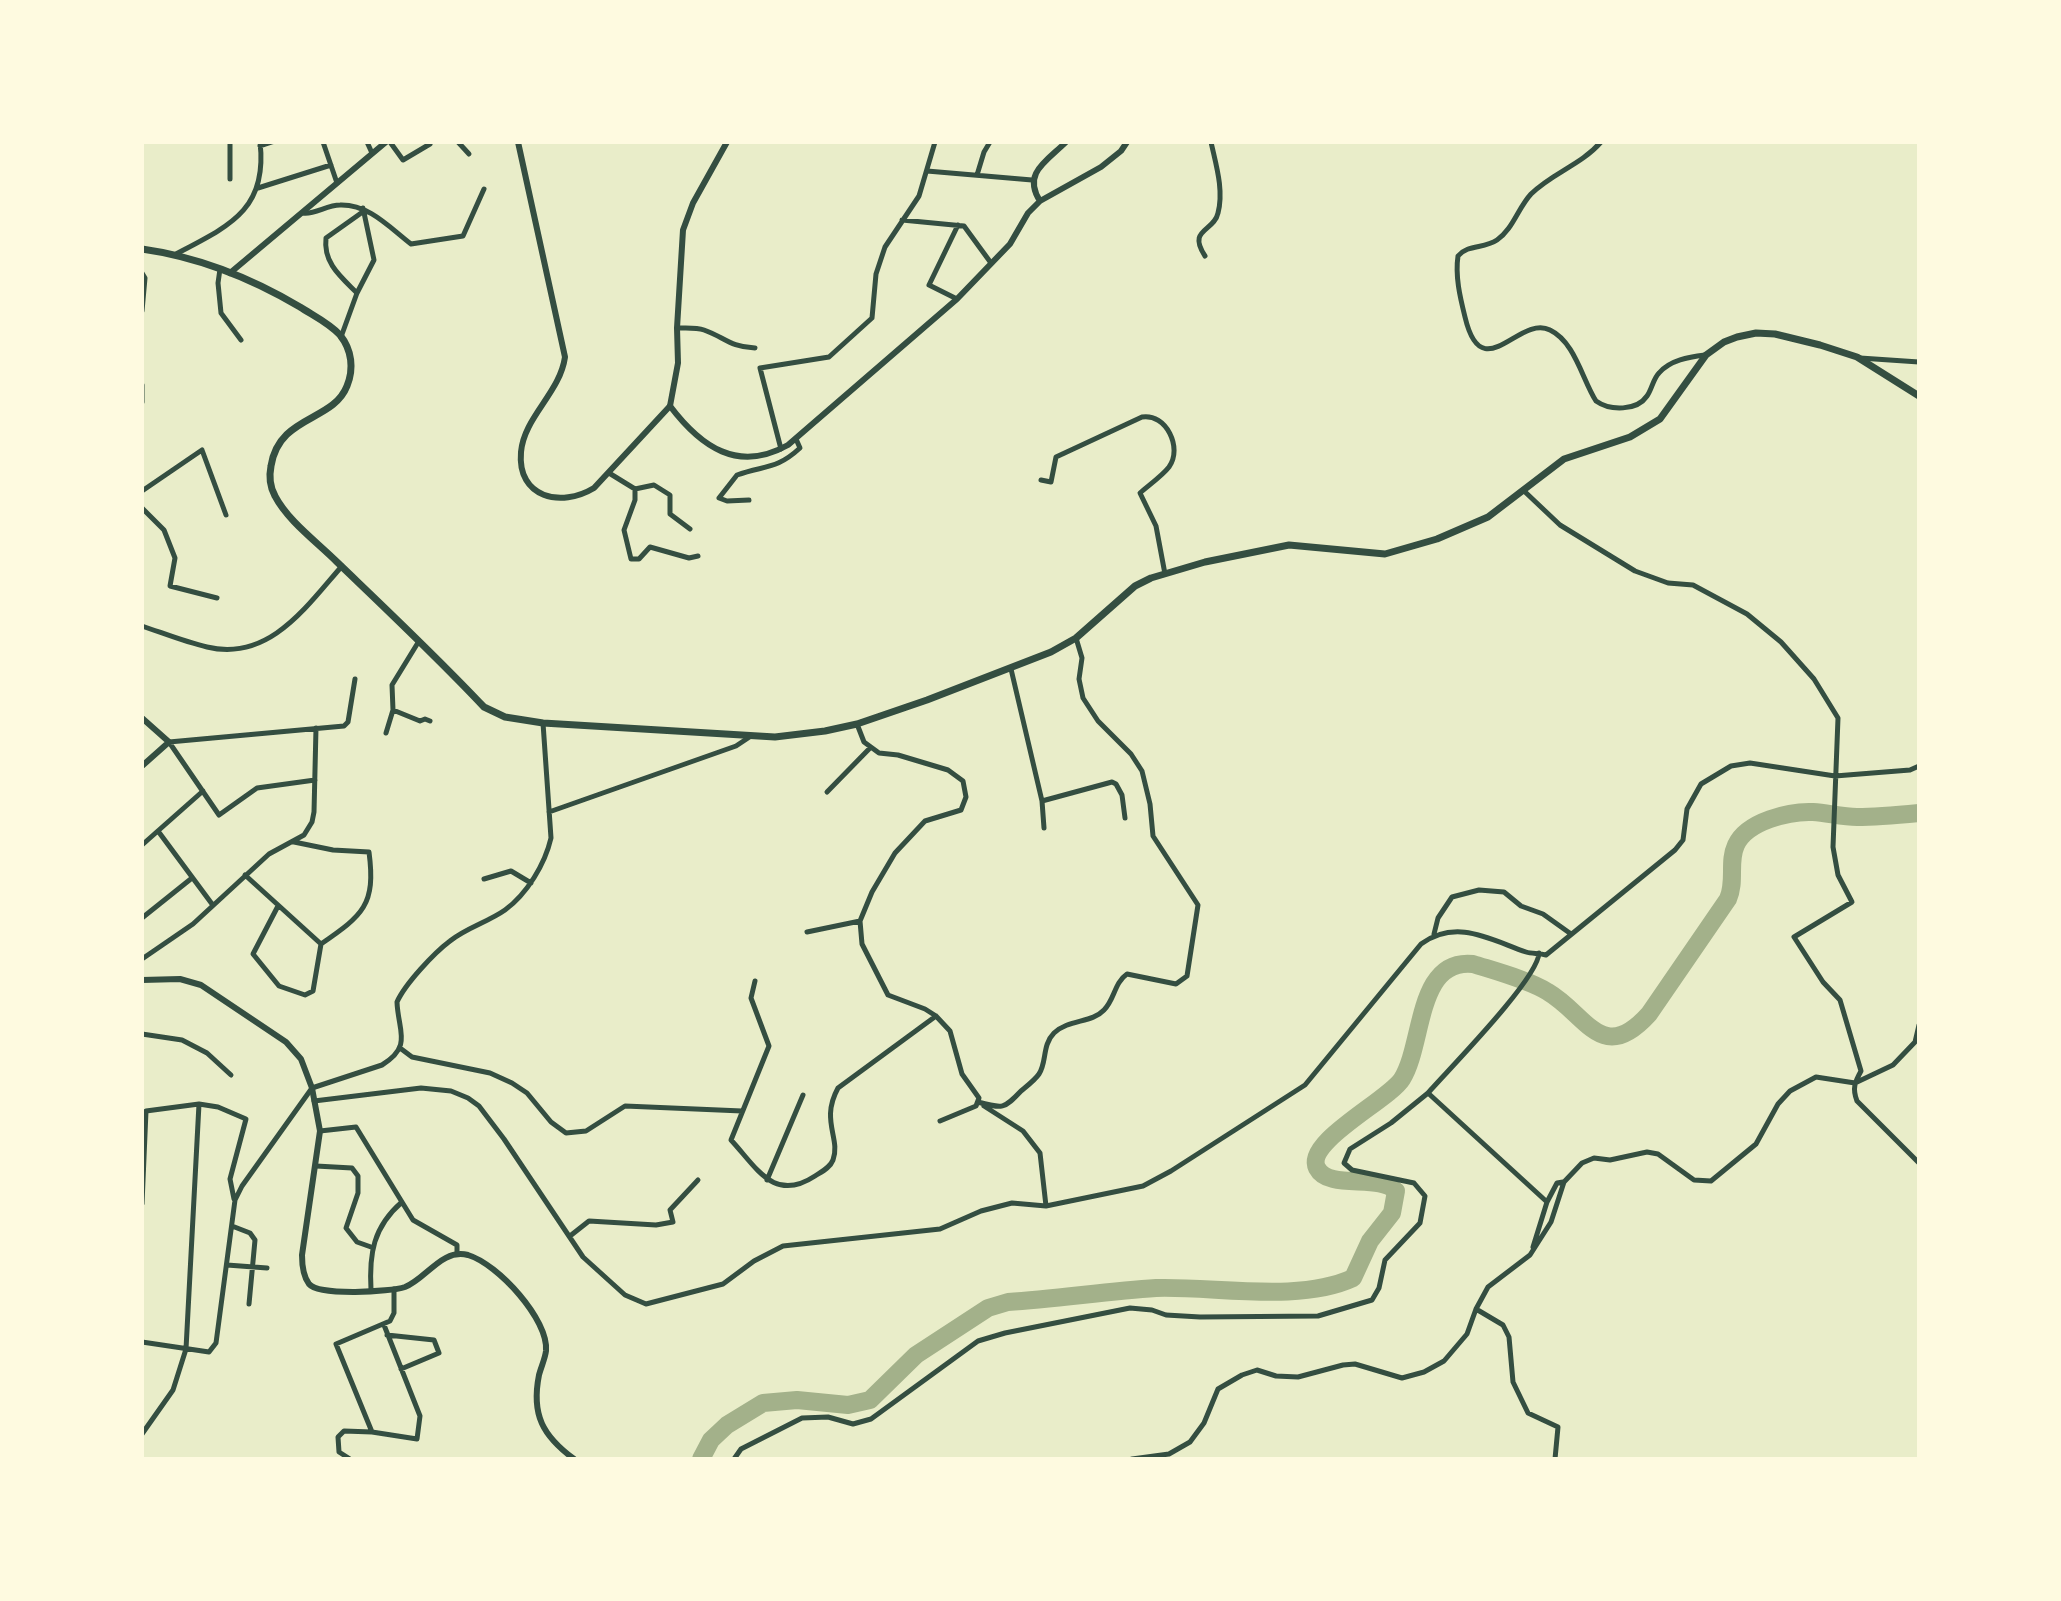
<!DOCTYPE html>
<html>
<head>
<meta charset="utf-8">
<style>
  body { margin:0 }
  #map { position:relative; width:2061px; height:1601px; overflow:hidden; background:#e9edc9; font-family:"Source Sans 3",sans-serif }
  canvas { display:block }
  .frame { position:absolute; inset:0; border:144px solid #fefae0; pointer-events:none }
</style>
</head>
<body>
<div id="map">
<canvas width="2061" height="1601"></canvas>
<div class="frame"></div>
</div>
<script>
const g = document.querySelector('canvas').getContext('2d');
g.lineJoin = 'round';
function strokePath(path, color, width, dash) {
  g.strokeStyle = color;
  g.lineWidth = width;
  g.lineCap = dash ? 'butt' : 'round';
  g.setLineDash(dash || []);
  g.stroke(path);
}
strokePath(new Path2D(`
  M 701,1459 L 711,1440 L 727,1425 L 763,1403 L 797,1400 L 848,1405 L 870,1400 L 916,1355 L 988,1308 L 1008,1302 C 1057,1299 1107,1291 1156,1288 C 1215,1286 1299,1303 1353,1278 L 1370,1241 L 1392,1213 L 1396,1191 C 1379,1173 1329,1191 1317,1168 C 1304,1142 1389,1100 1402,1079 C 1424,1044 1416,958 1473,964 C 1495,971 1529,980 1548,992 C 1587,1015 1602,1066 1649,1014 L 1728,899 C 1736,881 1728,862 1736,845 C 1747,821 1790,811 1813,812 C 1828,813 1842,817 1857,817 C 1877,817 1898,815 1919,813`), '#a3b18a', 18);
strokePath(new Path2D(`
  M 230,142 L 230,179
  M 323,142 L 337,183
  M 367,142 L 372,153
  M 390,142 L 403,160 L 430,144
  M 458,142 L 469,154
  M 1601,142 C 1581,165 1552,173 1531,194 C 1518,208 1513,229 1497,240 C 1484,249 1468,244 1458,256 C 1455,276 1460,297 1465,317 C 1482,389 1519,314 1550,330 C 1575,342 1582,379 1596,401 C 1610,411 1637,411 1647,396 C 1652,389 1653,379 1659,373 C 1670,360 1689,357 1705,355
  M 260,146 L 272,142
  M 927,171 L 1032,180
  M 977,175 L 984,152 L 990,142
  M 258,188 L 331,165
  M 303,213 C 314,215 327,205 340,205 C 369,204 390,228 411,244 L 463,236 L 484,189
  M 902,220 L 964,226 L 991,263
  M 176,254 C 229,226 268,210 260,142
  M 1205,256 C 1187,229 1214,232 1218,213 C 1224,190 1216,165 1211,142
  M 220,269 L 218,283 L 221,313 L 241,340
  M 142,273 L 145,278 L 142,311
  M 357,293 C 341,277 323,263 326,238 L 364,211
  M 957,299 L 929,285 L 958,225
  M 677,328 C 685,328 696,327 704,330 C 724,337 730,347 755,348
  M 341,337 L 357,293 L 374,260 L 363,208
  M 1860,358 L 1919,362
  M 142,385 L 142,402
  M 781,449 L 760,368 L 829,357 L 872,318 L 876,274 L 885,247 L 919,196 L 935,142
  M 609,473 L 635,489 L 635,500 L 624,530 L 631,559 L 639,559 L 650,547 L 689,558 L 698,556
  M 1041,480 L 1051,482 L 1056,457 L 1142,417 C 1166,413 1183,448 1169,467 C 1162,476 1149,485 1140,493 L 1156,526 L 1165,574
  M 635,489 L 654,485 L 670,495 L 670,514 L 690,529
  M 1523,490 L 1560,525 L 1635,571 L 1668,583 L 1693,585 L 1747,614 L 1781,642 L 1814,679 L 1838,718 L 1833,847 L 1838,875 L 1852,902 L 1794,937 L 1823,982 L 1840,1000 L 1861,1071 C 1855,1082 1852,1088 1857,1101 L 1919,1163
  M 142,491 L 202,450 L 226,515
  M 749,500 L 727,501 L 719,498 L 737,475 C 765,465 776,470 800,448 L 796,439
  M 142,508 L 164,530 L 175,558 L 170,586 L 217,598
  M 142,626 C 163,633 185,642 207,647 C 269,662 306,607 342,566
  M 1011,669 L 1042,801 L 1044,828
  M 393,710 L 420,721 L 425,719 L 430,721
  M 857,724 L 864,742 L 879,753 L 898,755 L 948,770 L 963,781 L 966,797 L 961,810 L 925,821 L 895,853 L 872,892 L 860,921 L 862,944 L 888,995 L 925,1009 L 936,1016 L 950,1031 L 962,1074 L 979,1098 L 976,1106 L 940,1121
  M 386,733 L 393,710 L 392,685 L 419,641
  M 315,780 L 257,788 L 219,815 L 169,742 L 344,726 L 348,722 L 355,679
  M 827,792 L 870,748
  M 1042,801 L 1112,782 L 1116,784 L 1122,795 L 1125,818
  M 549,812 L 736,746 L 751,736
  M 158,831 L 212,904
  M 142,845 L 203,791
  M 245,875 L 321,944 C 363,915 376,905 369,852 L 333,850 L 294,842
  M 484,879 L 511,871 L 531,883
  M 278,906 L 253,954 L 279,986 L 305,995 L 313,991 L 321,944
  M 142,918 L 192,878
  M 807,932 L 860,921
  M 1434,934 L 1438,918 L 1452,897 L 1479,890 L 1504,892 L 1521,906 L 1543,914 L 1571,934
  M 142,959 L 193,924 L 269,854 L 304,835 L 312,822 L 314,812 L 316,728
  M 755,981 L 751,998 L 769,1046 L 731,1140 C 757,1168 774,1203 815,1176 C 821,1172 830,1168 833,1160 C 841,1138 820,1121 838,1088 L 936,1016
  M 142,1034 L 182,1040 L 207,1053 L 231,1075
  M 400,1048 L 412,1057 L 490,1073 L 512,1083 L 527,1093 L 551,1122 L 566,1133 L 586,1131 L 625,1106 L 742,1111
  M 314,1101 L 421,1088 L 451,1091 L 468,1098 L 479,1106 L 504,1139 L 583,1257 L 625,1295 L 646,1304 L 723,1284 L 754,1261 L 783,1246 L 940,1229 L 981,1211 L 1012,1203 L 1046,1206 L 1143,1186 L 1171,1171 L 1305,1085 L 1421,944 C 1457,918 1491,940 1526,952 C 1532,954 1539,953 1546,955 L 1675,850 L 1683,840 L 1687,809 L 1701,784 L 1731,766 L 1750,763 L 1835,776 L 1910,770 L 1919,766
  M 978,1102 C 1003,1109 1004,1109 1021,1091 C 1027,1086 1035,1080 1039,1074 C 1047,1062 1042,1045 1054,1033 C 1069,1019 1092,1023 1104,1010 C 1115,999 1114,983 1127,974 L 1176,984 L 1187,976 L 1198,905 L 1153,836 L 1150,804 L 1142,771 L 1131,754 L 1098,721 L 1083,698 L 1079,679 L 1082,658 L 1076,638
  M 984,1106 L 1023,1131 L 1040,1153 L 1046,1206
  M 320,1131 L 356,1127 L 413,1220 L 457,1245 L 457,1254
  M 316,1166 L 352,1168 L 358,1176 L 358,1193 L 346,1228 L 357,1242 L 371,1247
  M 767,1180 L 803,1095
  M 1547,1202 L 1557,1183 L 1563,1182
  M 142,1204 L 146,1111 L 199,1104 L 218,1107 L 246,1119 L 230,1179 L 234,1199
  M 232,1226 L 250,1233 L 255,1240 L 249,1304
  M 570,1236 L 589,1221 L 656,1225 L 673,1222 L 670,1210 L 698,1180
  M 1533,1247 L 1547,1202 L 1428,1093 C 1449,1069 1538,979 1539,953
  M 227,1265 L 267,1268
  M 371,1290 C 369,1254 373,1227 402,1202
  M 1476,1309 L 1503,1325 L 1509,1337 L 1513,1382 L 1528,1413 L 1558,1427 L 1555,1459
  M 384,1325 L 420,1416 L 417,1439 L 372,1432 L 336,1344 L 390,1321 L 394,1313 L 394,1289
  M 387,1335 L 434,1340 L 439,1353 L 401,1369
  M 142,1342 L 209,1352 L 216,1343 L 235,1200 L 242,1186 L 312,1088 L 382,1065 C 413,1046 398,1031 397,1002 C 405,984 434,953 450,941 C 466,928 488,922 505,910 C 527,894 545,864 551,838 L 543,723
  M 142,1434 L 173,1390 L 186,1349 L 199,1104
  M 350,1459 L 339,1452 L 338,1437 L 344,1431 L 372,1432
  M 734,1459 L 741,1449 L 802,1418 L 828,1417 L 853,1424 L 871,1419 L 978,1341 L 1005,1333 L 1130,1308 L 1152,1310 L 1166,1315 L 1200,1317 L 1318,1316 L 1372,1300 L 1379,1288 L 1385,1260 L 1420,1223 L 1425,1196 L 1414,1183 L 1352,1170 L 1344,1163 L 1350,1149 L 1391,1123 L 1428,1093
  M 1132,1459 L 1169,1454 L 1190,1442 L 1204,1423 L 1218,1389 L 1242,1375 L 1257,1370 L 1276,1376 L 1298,1377 L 1343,1365 L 1355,1364 L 1402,1378 L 1424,1372 L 1444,1361 L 1467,1334 L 1476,1309 L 1488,1287 L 1530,1255 L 1551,1222 L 1564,1182 L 1582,1163 L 1594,1158 L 1610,1160 L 1647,1152 L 1658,1154 L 1694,1180 L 1711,1181 L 1756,1144 L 1778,1104 L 1790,1091 L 1816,1077 L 1855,1083 L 1893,1065 L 1915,1042 L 1919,1025`), '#344e41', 5);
strokePath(new Path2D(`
  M 1040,201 C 1022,173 1047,161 1066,142
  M 670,406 C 701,447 738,473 788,445 L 957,299 L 1010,244 L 1028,213 L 1040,201 L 1101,167 L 1121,151 L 1127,142
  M 142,718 L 169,742 L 142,766
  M 142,980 L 180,979 L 201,985 L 286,1042 L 301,1059 L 312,1088 L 320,1131 L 302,1255 C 302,1264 303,1276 309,1284 C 319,1296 390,1292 405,1287 C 426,1279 442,1248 468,1255 C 498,1264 549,1320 546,1351 C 545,1359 541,1367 539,1375 C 531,1415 543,1436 574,1459`), '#344e41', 6);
strokePath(new Path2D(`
  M 518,142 L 565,357 C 560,393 524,417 521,452 C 517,498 561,508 594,488 L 670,406 L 678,363 L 677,328 L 683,230 L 693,203 L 727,142
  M 230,273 L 386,142`), '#344e41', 6);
strokePath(new Path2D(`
  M 142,249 C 199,257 251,278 300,307 C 314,316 329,323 340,335 C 352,350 354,369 347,386 C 333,422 279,415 271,466 C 269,476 270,487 275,496 C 288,521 317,542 337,562 C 387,610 437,657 484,707 L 505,717 L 543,723 L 775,737 L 825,731 L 857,724 L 927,700 L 1051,652 L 1076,638 L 1135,586 L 1151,578 L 1205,562 L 1289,545 L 1385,554 L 1437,539 L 1488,517 L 1564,459 L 1630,437 L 1660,419 L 1706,355 L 1724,342 L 1737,337 L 1756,333 L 1775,334 L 1820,345 L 1857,357 L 1919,396`), '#344e41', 7);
</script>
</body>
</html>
